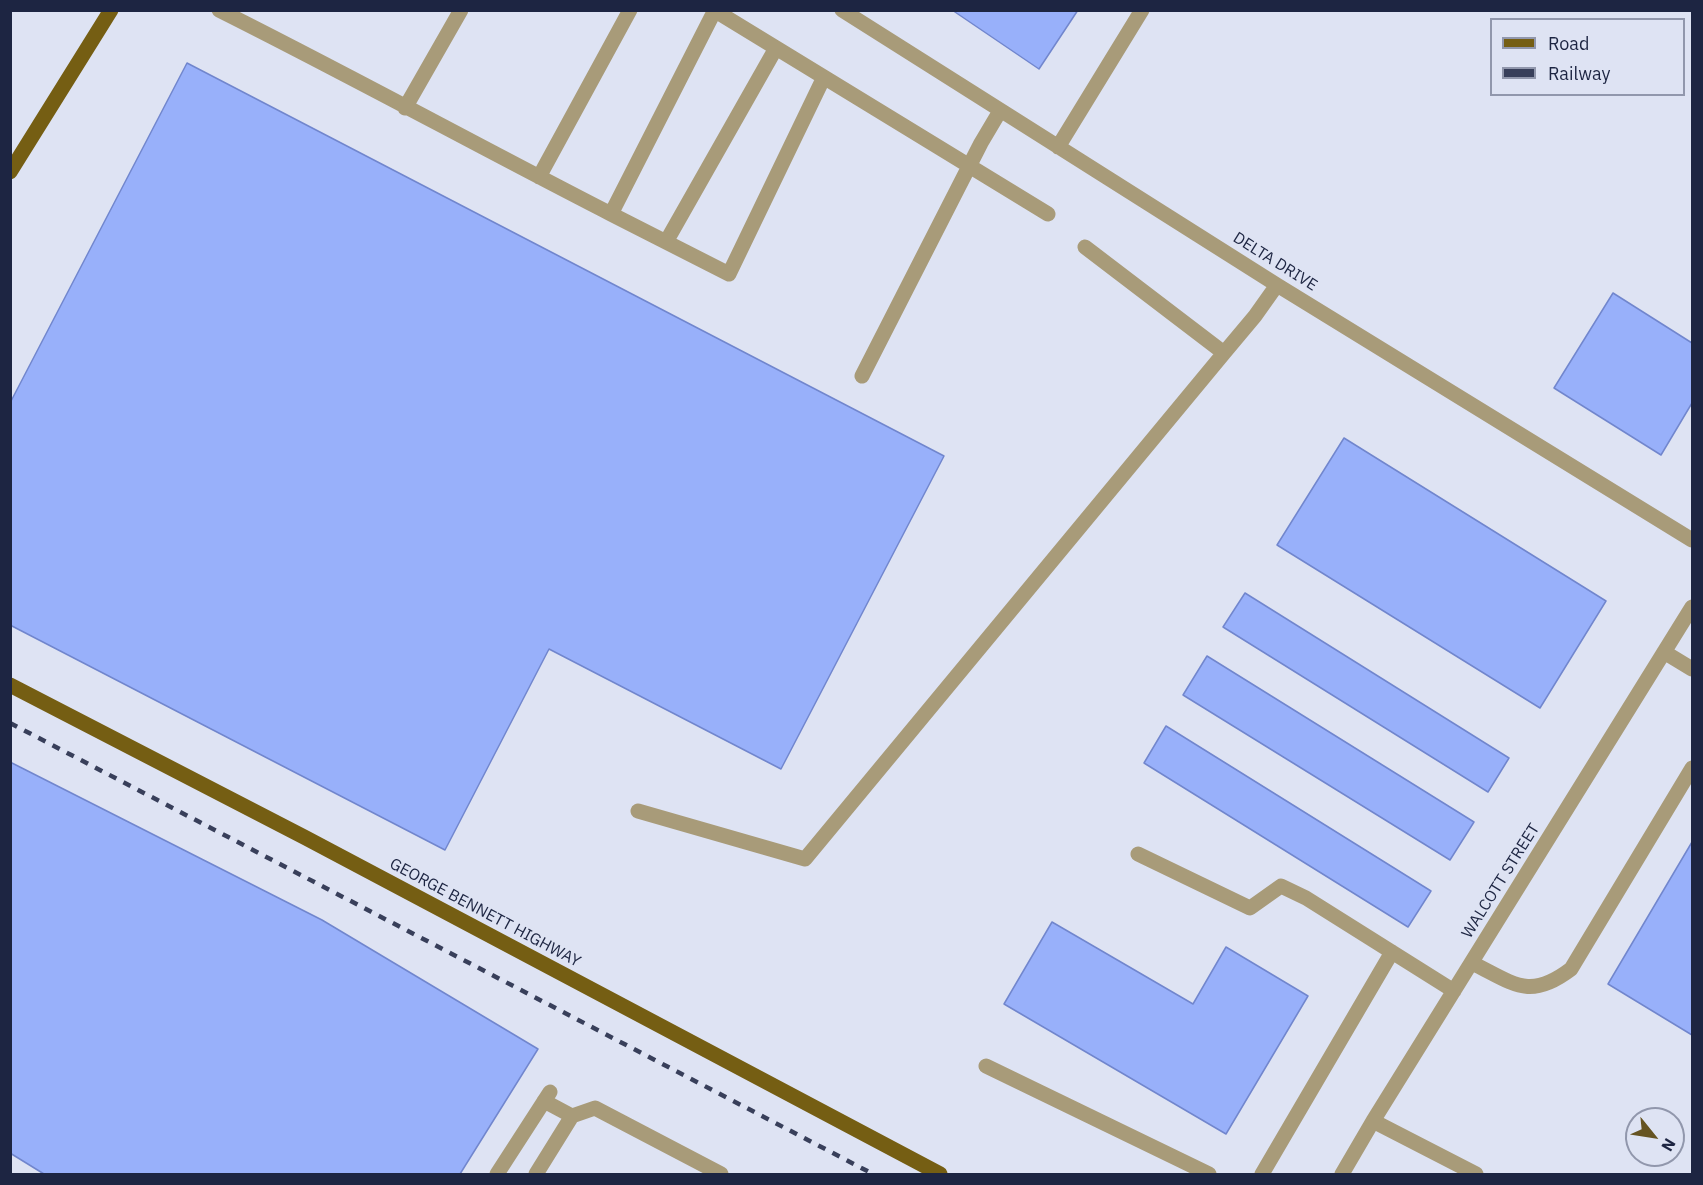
<!DOCTYPE html>
<html>
<head>
<meta charset="utf-8">
<style>
  body { margin:0 }
  #map { position:relative; width:1703px; height:1185px; overflow:hidden; background:#dee3f3; font-family:"IBM Plex Sans",sans-serif }
  canvas { display:block }
  .frame { position:absolute; inset:0; border:12px solid #1d2542; pointer-events:none }
  .legend { position:absolute; left:1490px; top:18px; width:195px; height:78px; box-sizing:border-box; background:#dee3f3; border:2px solid #9197ac; margin:0; padding:8px 10px; list-style:none; font-size:18px; color:#1d2542 }
  .legend li { display:flex; align-items:center; gap:12px; height:30px }
  .legend b { width:30px; border:2px solid #9197ac }
  .north { position:absolute; left:1625px; top:1107px; width:60px; height:60px; box-sizing:border-box; background:#dee3f3; border:2px solid #9197ac; border-radius:50%; rotate:120deg; font-size:16px; font-weight:700; line-height:24px; text-align:center; color:#1d2542 }
  .north::after { content:''; display:block; margin:auto; width:21px; height:27px; background:#665422; clip-path:polygon(50% 0,100% 100%,50% 72%,0 100%) }
</style>
</head>
<body>
<div id="map">
<canvas width="1703" height="1185"></canvas>
<div class="frame"></div>
<ul class="legend">
<li><b style="height:8px;background:#755e13"></b>Road</li>
<li><b style="height:8px;background:#383f5a"></b>Railway</li>
</ul>
<div class="north">N</div>
</div>
<script>
const g = document.querySelector('canvas').getContext('2d');
g.lineJoin = 'round';
function fillPath(path, color) {
  g.fillStyle = color;
  g.fill(path, 'evenodd');
}
function strokePath(path, color, width, dash) {
  g.strokeStyle = color;
  g.lineWidth = width;
  g.lineCap = dash ? 'butt' : 'round';
  g.setLineDash(dash || []);
  g.stroke(path);
}
function label(font, color, halo, rows, align = 'center') {
  g.font = font + ' "IBM Plex Sans",sans-serif';
  g.lineWidth = 5;
  g.setLineDash([]);
  g.textBaseline = 'middle';
  g.strokeStyle = halo;
  g.fillStyle = color;
  for (const [text, x, y, turn = 0] of rows) {
    g.save();
    g.translate(x, y);
    g.rotate((+turn || 0) * Math.PI / 180);
    g.textAlign = isNaN(turn) ? turn : align;
    if (halo) g.strokeText(text, 0, 0);
    g.fillText(text, 0, 0);
    g.restore();
  }
}
const building = new Path2D(`
  M 952,10 L 1078,10 L 1039,69 Z
  M 187,63 L 944,456 L 781,769 L 549,649 L 445,850 L 10,625 L 10,403 Z
  M 1613,293 L 1692,343 L 1692,403 L 1661,455 L 1554,388 Z
  M 1344,438 L 1606,601 L 1540,708 L 1277,545 Z
  M 1245,593 L 1509,758 L 1488,792 L 1223,627 Z
  M 1207,656 L 1474,822 L 1450,860 L 1183,695 Z
  M 1166,726 L 1431,891 L 1408,927 L 1144,763 Z
  M 10,762 L 322,920 L 538,1049 L 460,1174 L 44,1174 L 10,1153 Z
  M 1692,842 L 1692,1035 L 1608,984 Z
  M 1052,922 L 1193,1004 L 1226,947 L 1308,996 L 1226,1134 L 1004,1004 Z`);
fillPath(building, '#98b0fa');
strokePath(building, '#7186cd', 1.5);
strokePath(new Path2D(`
  M 219,10 C 351,76 480,147 611,214 L 715,10
  M 714,10 L 1048,214
  M 842,10 L 1277,285 L 1692,540
  M 405,108 L 461,10
  M 1058,147 L 1142,10
  M 539,177 L 630,10
  M 611,214 L 729,274 L 824,77
  M 666,242 L 776,48
  M 1085,247 L 1224,353
  M 862,376 L 981,143 L 1000,111
  M 1664,652 L 1692,669
  M 638,811 L 805,859 L 1224,353 L 1255,316 L 1277,285
  M 1138,854 L 1250,908 L 1281,886 L 1306,898 L 1454,991
  M 1472,963 C 1513,983 1529,1001 1571,969 L 1692,768
  M 986,1066 L 1209,1174
  M 544,1101 L 572,1116 L 595,1108 L 721,1174
  M 1373,1121 L 1476,1174
  M 497,1174 L 550,1092
  M 536,1174 L 572,1116
  M 1262,1174 L 1392,952
  M 1342,1174 L 1373,1121 L 1692,607`), '#a89b79', 15);
strokePath(new Path2D(`
  M 10,172 L 111,10
  M 10,685 L 306,838 L 940,1174`), '#755e13', 15);
strokePath(new Path2D(`
  M 10,723 L 873,1174`), '#383f5a', 4.5, [8, 8]);
label('16px', '#1d2542', '#dee3f3', [
  ["DELTA DRIVE",1275,262,32],
  ["WALCOTT STREET",1501,881,-58],
  ["GEORGE BENNETT HIGHWAY",485,913,28]
]);
</script>
</body>
</html>
